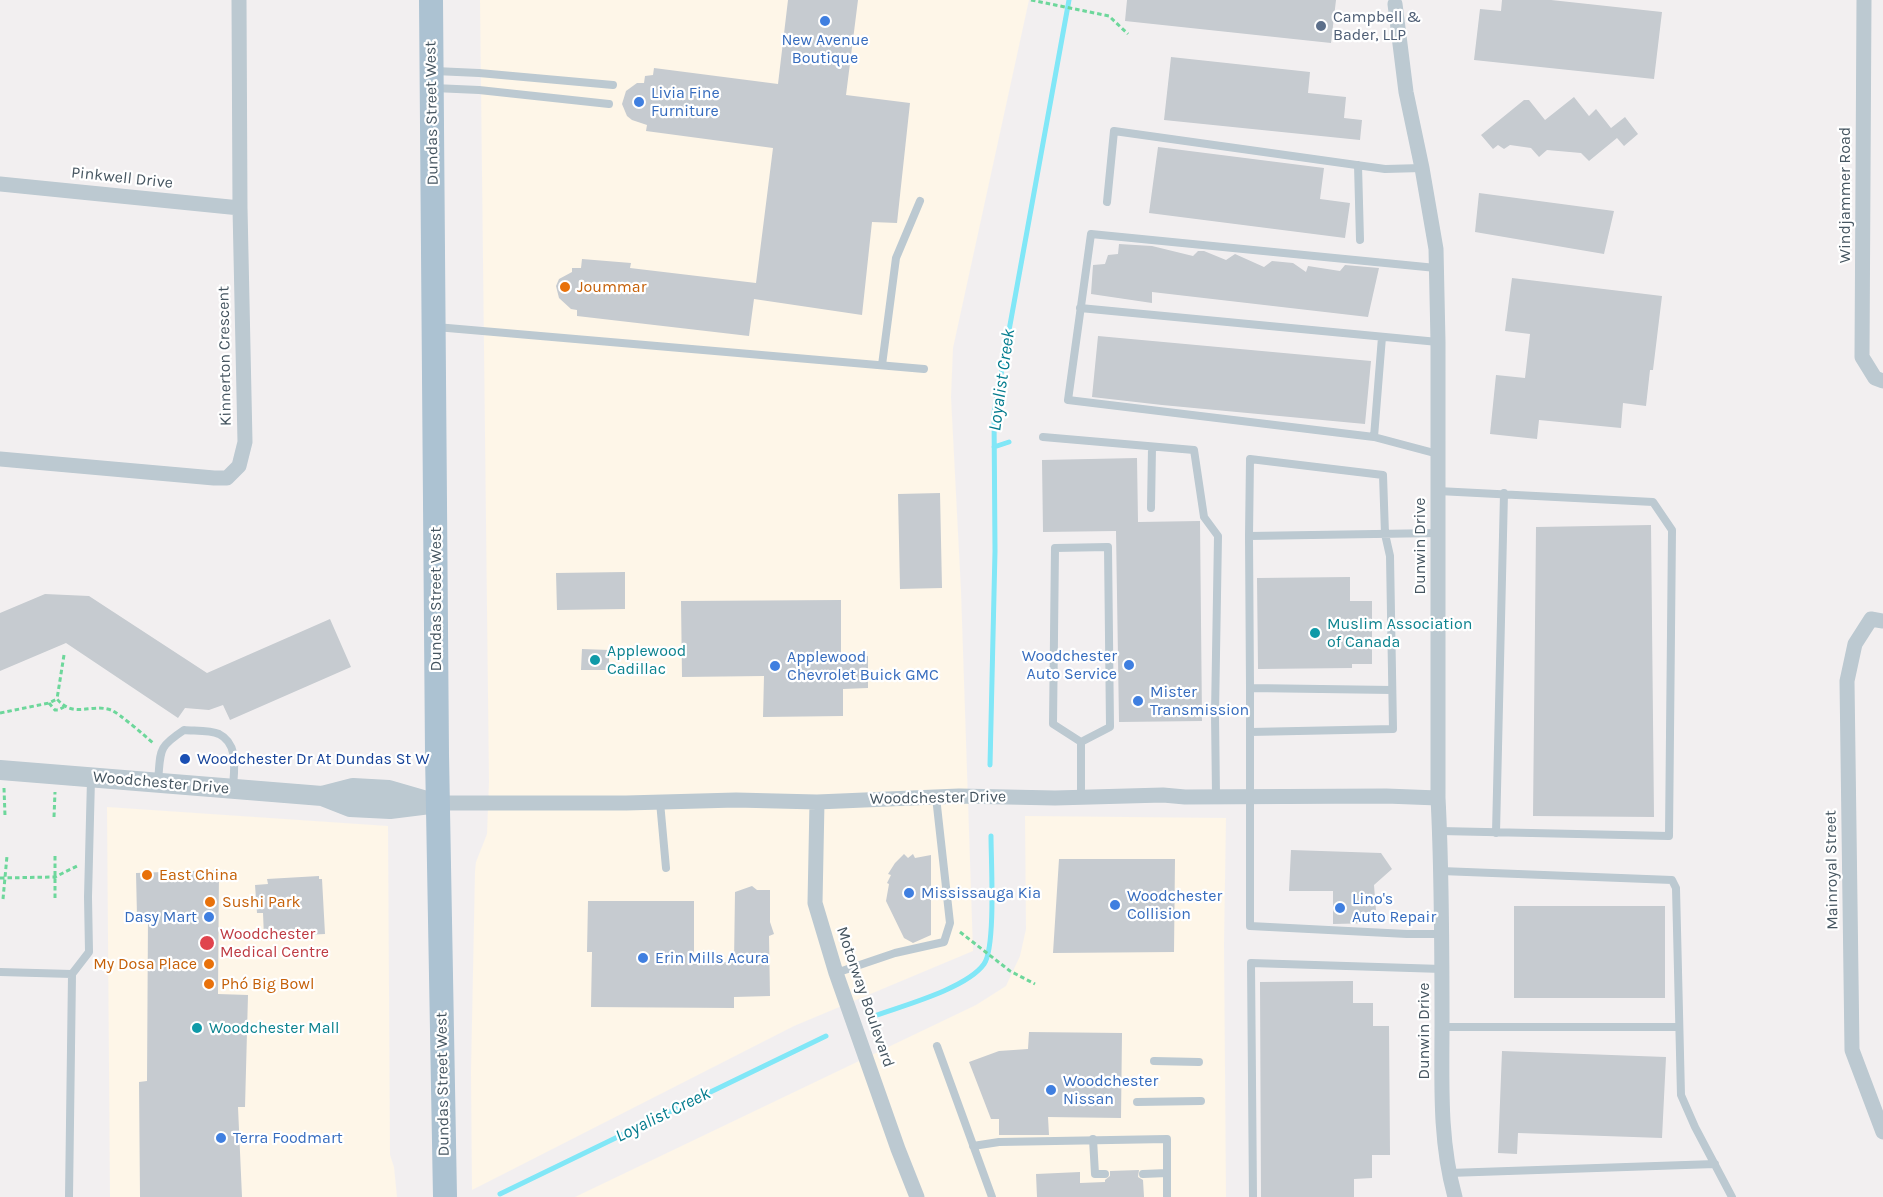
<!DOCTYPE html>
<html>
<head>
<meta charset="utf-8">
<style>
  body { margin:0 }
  canvas { display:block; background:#f2eff0 }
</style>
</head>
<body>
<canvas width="1883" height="1197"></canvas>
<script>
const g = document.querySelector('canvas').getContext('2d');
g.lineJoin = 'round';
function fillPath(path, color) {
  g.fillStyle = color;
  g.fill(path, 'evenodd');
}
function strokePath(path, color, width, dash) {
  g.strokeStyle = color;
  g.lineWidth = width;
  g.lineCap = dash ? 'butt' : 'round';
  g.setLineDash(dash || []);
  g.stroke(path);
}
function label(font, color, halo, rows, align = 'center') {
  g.font = font + ' Karla,sans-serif';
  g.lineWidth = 4.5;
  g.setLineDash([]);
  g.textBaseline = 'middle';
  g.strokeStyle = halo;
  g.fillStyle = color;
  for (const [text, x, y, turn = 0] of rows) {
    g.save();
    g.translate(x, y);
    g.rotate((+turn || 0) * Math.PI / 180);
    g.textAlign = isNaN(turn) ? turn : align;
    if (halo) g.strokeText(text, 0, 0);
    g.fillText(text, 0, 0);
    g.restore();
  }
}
fillPath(new Path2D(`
  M 480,0 L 1029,0 L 953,348 L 951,397 L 961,591 L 973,951 L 794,1026 L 472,1190 L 471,1072 L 475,871 L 476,862 L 487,834 L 489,782 Z
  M 107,807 L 388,826 L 390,1155 L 394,1167 L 397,1197 L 110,1197 Z
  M 1025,816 L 1226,818 L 1224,944 L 1226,1197 L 575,1197 L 976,1005 L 1006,986 L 1020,956 L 1026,929 Z`), '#fef6e8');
strokePath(new Path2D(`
  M 994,447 L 1009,442
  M 990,765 L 995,551 L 994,413 L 1069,0
  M 877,1015 C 905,1005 967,988 984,964 C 996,947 991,860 991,836
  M 500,1194 L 826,1036`), '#81e7f7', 5);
fillPath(new Path2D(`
  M 788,0 L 858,0 L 846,95 L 910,103 L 897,223 L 872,222 L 862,315 L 754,299 L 749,336 L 577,316 L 577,310 L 571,309 L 559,298 L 556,286 L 559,279 L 572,272 L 572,268 L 581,268 L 582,259 L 631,263 L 630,268 L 756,283 L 773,148 L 646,131 L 647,125 L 632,120 L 627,116 L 622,104 L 626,91 L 637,83 L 644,83 L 645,76 L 653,75 L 654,68 L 778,84 Z
  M 1127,0 L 1336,0 L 1331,43 L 1125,21 Z
  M 1502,0 L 1551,0 L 1662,12 L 1654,79 L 1474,60 L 1480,9 L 1501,11 Z
  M 1171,57 L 1310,72 L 1308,93 L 1346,97 L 1344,118 L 1362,120 L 1360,140 L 1164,120 Z
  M 1574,97 L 1589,116 L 1596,109 L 1611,128 L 1625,117 L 1638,134 L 1624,146 L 1617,138 L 1589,161 L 1581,153 L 1547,150 L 1539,157 L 1531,148 L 1510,145 L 1504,149 L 1498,145 L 1493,149 L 1481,135 L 1524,100 L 1529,100 L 1545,120 Z
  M 1158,147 L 1324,168 L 1320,199 L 1350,203 L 1345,238 L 1149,213 Z
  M 1479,193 L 1614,211 L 1604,254 L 1475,232 Z
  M 1119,244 L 1152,246 L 1193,256 L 1198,251 L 1204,251 L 1226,260 L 1235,254 L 1264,267 L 1272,261 L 1293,263 L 1306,272 L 1308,266 L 1340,271 L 1345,265 L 1379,268 L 1368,317 L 1152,292 L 1152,303 L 1091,294 L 1093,265 L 1105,264 L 1108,255 L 1118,254 Z
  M 1512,278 L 1662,296 L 1653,370 L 1650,370 L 1646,406 L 1623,403 L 1621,428 L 1539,420 L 1537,439 L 1490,434 L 1496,375 L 1525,378 L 1530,334 L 1505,331 Z
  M 1098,336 L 1371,361 L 1365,424 L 1162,405 L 1092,397 Z
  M 1137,458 L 1138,522 L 1200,521 L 1202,721 L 1119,722 L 1116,531 L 1043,532 L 1042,460 Z
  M 940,493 L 942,588 L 900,589 L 898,494 Z
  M 1651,525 L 1654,817 L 1533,816 L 1536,527 Z
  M 625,572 L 625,609 L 557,610 L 556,573 Z
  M 1350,577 L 1350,601 L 1372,601 L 1372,664 L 1352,664 L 1352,668 L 1258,669 L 1257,578 Z
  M 45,594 L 89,596 L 207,673 L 330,619 L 351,667 L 230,720 L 223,705 L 209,710 L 185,708 L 178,718 L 66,643 L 0,671 L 0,613 Z
  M 841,600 L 841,657 L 868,656 L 868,688 L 843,689 L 843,716 L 763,717 L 764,676 L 682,677 L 681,601 Z
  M 582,649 L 609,650 L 609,670 L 581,670 Z
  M 1291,850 L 1381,853 L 1392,869 L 1374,885 L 1377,923 L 1333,924 L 1333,891 L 1289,891 Z
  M 904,854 L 908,858 L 913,854 L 915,858 L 931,855 L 931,935 L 913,943 L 904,938 L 886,901 L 889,884 L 887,883 L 891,875 L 888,874 L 895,863 Z
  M 1059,859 L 1175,859 L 1174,952 L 1053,953 Z
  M 219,870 L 218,994 L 248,995 L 245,1107 L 238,1107 L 242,1197 L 140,1197 L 139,1082 L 147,1081 L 148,917 L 137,916 L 136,873 Z
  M 319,876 L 319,879 L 322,879 L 325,934 L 264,937 L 263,913 L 257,913 L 255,885 L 268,884 L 267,879 Z
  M 752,886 L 757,890 L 770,890 L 770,922 L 774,934 L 769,936 L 770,996 L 734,997 L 734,1008 L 591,1007 L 592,952 L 587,952 L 588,901 L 694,901 L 694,962 L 734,962 L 735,892 Z
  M 1514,906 L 1665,906 L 1665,998 L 1514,998 Z
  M 1353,981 L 1353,1003 L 1373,1003 L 1373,1026 L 1389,1026 L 1390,1155 L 1372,1155 L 1372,1178 L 1354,1179 L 1354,1197 L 1261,1197 L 1260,982 Z
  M 1029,1032 L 1122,1033 L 1121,1118 L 1048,1117 L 1049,1135 L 999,1135 L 999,1119 L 991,1119 L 969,1062 L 999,1051 L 1028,1049 Z
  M 1502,1051 L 1666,1057 L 1662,1138 L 1518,1133 L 1517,1154 L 1498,1153 Z
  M 1139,1170 L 1138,1177 L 1143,1180 L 1144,1197 L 1037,1197 L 1036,1174 L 1080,1172 L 1080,1183 L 1105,1182 L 1105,1180 L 1110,1176 L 1110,1171 Z`), '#c6cbd0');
strokePath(new Path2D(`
  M 1031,0 L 1109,16 L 1128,34
  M 64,655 L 57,699 C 74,719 90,703 111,710 C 119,713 145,736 153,743
  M 49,703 L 55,710 L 58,710 L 64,707
  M 0,713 L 49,703 L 57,699
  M 4,788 L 5,816
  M 54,817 L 55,792
  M 0,878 L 55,877 L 79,865
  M 55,898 L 55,854
  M 3,899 L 7,856
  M 960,932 L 1010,971 L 1035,984`), '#6dd79b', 3, [4.5, 3]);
strokePath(new Path2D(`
  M 435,71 L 479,73 L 613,85
  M 434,88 L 479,90 L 609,104
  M 1358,165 L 1360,240
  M 1107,202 L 1114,131 L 1385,169 L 1422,168
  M 1436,268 L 1091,234 L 1068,400 L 1374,437 L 1438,454
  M 1080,308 L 1438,342
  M 436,327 L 924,369
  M 882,365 L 896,258 L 920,201
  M 1043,437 L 1194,450 L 1204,517 L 1218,536 L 1215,714 L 1216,796
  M 1374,437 L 1382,337
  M 1438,491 L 1653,502 L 1672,530 L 1669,836 L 1440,831
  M 1151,508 L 1152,447
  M 1249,536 L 1250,688
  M 1392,690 L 1250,688 L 1250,732 L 1393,729 L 1390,556 L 1385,534 L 1383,475 L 1250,459 L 1249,536 L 1438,533
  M 1250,732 L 1250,926 L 1407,934 L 1442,934
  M 1081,742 L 1110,727 L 1108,547 L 1055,548 L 1053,724 L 1081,742 L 1081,797
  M 158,781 C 161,750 157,748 184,730 C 194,731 210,730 219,734 C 239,744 234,769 233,788
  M 660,802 L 666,868
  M 1496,833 L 1504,493
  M 1441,871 L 1672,880 L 1676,888 L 1681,1095 L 1695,1127 L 1732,1197
  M 0,972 L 72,974 L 69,1197
  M 836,973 L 895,953 L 944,942 L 950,923 L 936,797
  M 72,974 L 89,952 L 88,897 L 91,779
  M 1442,1027 L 1679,1027
  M 937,1046 L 992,1197
  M 1154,1061 L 1199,1062
  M 1137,1102 L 1201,1101
  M 1093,1139 L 1095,1174 L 1105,1174
  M 973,1146 L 999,1142 L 1167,1139 L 1167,1197
  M 1449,1173 L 1715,1164
  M 1143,1174 L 1167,1173
  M 1253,1197 L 1251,963 L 1442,969`), '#bcc9d1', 8);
strokePath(new Path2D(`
  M 1864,0 L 1862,357 L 1875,378 L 1883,381
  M 1395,4 L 1406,92 L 1422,168 L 1436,249 L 1438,342 L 1438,798 C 1442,873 1442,949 1442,1024 C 1442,1082 1439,1140 1455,1197
  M 0,184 L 240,208
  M 0,459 L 214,478 L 227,478 L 239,466 L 245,442 L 240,208 L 239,0
  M 1883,621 L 1871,619 L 1855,644 L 1847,681 L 1852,1050 L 1883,1132
  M 817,802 L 815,903 L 836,973 L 898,1149 L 917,1197
  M 438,803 L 626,803 L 736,800 L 817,802 L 959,796 L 1055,798 L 1163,795 L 1185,797 L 1386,796 L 1438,798`), '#bcc9d1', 15);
strokePath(new Path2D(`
  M 0,770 L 322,796 L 350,807 L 390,809 L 438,803
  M 322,796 L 353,788 L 389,790 L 427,801`), '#bcc9d1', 20);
strokePath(new Path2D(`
  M 431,0 L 437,754 L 445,1197`), '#acc2d2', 24);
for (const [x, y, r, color] of [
  [825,21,6,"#3f7fe0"],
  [1321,26,6,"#5c6f8a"],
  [639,102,6,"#3f7fe0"],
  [565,287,6,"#e8710a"],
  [1315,633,6,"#0f9aa8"],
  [595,660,6,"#0f9aa8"],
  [1129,665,6,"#3f7fe0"],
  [775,666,6,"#3f7fe0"],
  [1138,701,6,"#3f7fe0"],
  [185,759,6,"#1a4fb4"],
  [147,875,6,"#e8710a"],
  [909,893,6,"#3f7fe0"],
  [210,902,6,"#e8710a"],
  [1115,905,6,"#3f7fe0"],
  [1340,908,6,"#3f7fe0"],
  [209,917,6,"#3f7fe0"],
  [207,943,8,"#e0444e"],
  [643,958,6,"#3f7fe0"],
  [209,964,6,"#e8710a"],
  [209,984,6,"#e8710a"],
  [197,1028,6,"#0f9aa8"],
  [1051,1090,6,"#3f7fe0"],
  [221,1138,6,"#3f7fe0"]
]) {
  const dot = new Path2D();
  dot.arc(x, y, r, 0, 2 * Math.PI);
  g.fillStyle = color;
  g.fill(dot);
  strokePath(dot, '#fff', 2);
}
label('16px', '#4e5e75', '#fff', [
  ["Campbell &",1333,17],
  ["Bader, LLP",1333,35]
], 'left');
label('16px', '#366cbe', '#fff', [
  ["New Avenue",825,40,"center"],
  ["Boutique",825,58,"center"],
  ["Livia Fine",651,93],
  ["Furniture",651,111],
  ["Woodchester",1117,656,"right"],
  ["Auto Service",1117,674,"right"],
  ["Applewood",787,657],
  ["Chevrolet Buick GMC",787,675],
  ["Mister",1150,692],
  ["Transmission",1150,710],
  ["Mississauga Kia",921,893],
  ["Woodchester",1127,896],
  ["Collision",1127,914],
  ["Lino's",1352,899],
  ["Auto Repair",1352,917],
  ["Dasy Mart",197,917,"right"],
  ["Erin Mills Acura",655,958],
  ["Woodchester",1063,1081],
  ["Nissan",1063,1099],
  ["Terra Foodmart",233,1138]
], 'left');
label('16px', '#455560', '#fff', [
  ["Dundas Street West",432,113,-91],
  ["Pinkwell Drive",122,178,6],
  ["Windjammer Road",1845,195,-90],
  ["Kinnerton Crescent",225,356,-91],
  ["Dunwin Drive",1420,546,-90],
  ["Dundas Street West",436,599,-90],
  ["Woodchester Drive",161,783,5],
  ["Woodchester Drive",938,798,-1],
  ["Mainroyal Street",1832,870,-91],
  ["Motorway Boulevard",865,997,71],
  ["Dunwin Drive",1424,1031,-90],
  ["Dundas Street West",443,1084,-91]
]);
label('16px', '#c56008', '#fff', [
  ["Joummar",577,287],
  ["East China",159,875],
  ["Sushi Park",222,902],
  ["My Dosa Place",197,964,"right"],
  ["Phó Big Bowl",221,984]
], 'left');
label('16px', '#0d838f', '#fff', [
  ["Muslim Association",1327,624],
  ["of Canada",1327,642],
  ["Applewood",607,651],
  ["Cadillac",607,669],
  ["Woodchester Mall",209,1028]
], 'left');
label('16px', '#164399', '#fff', [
  ["Woodchester Dr At Dundas St W",197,759]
], 'left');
label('16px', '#be3a42', '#fff', [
  ["Woodchester",220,934],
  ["Medical Centre",220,952]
], 'left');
label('italic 18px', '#047c8e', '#fff', [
  ["Loyalist Creek",1002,380,-82],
  ["Loyalist Creek",663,1115,-26]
]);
</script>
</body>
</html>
